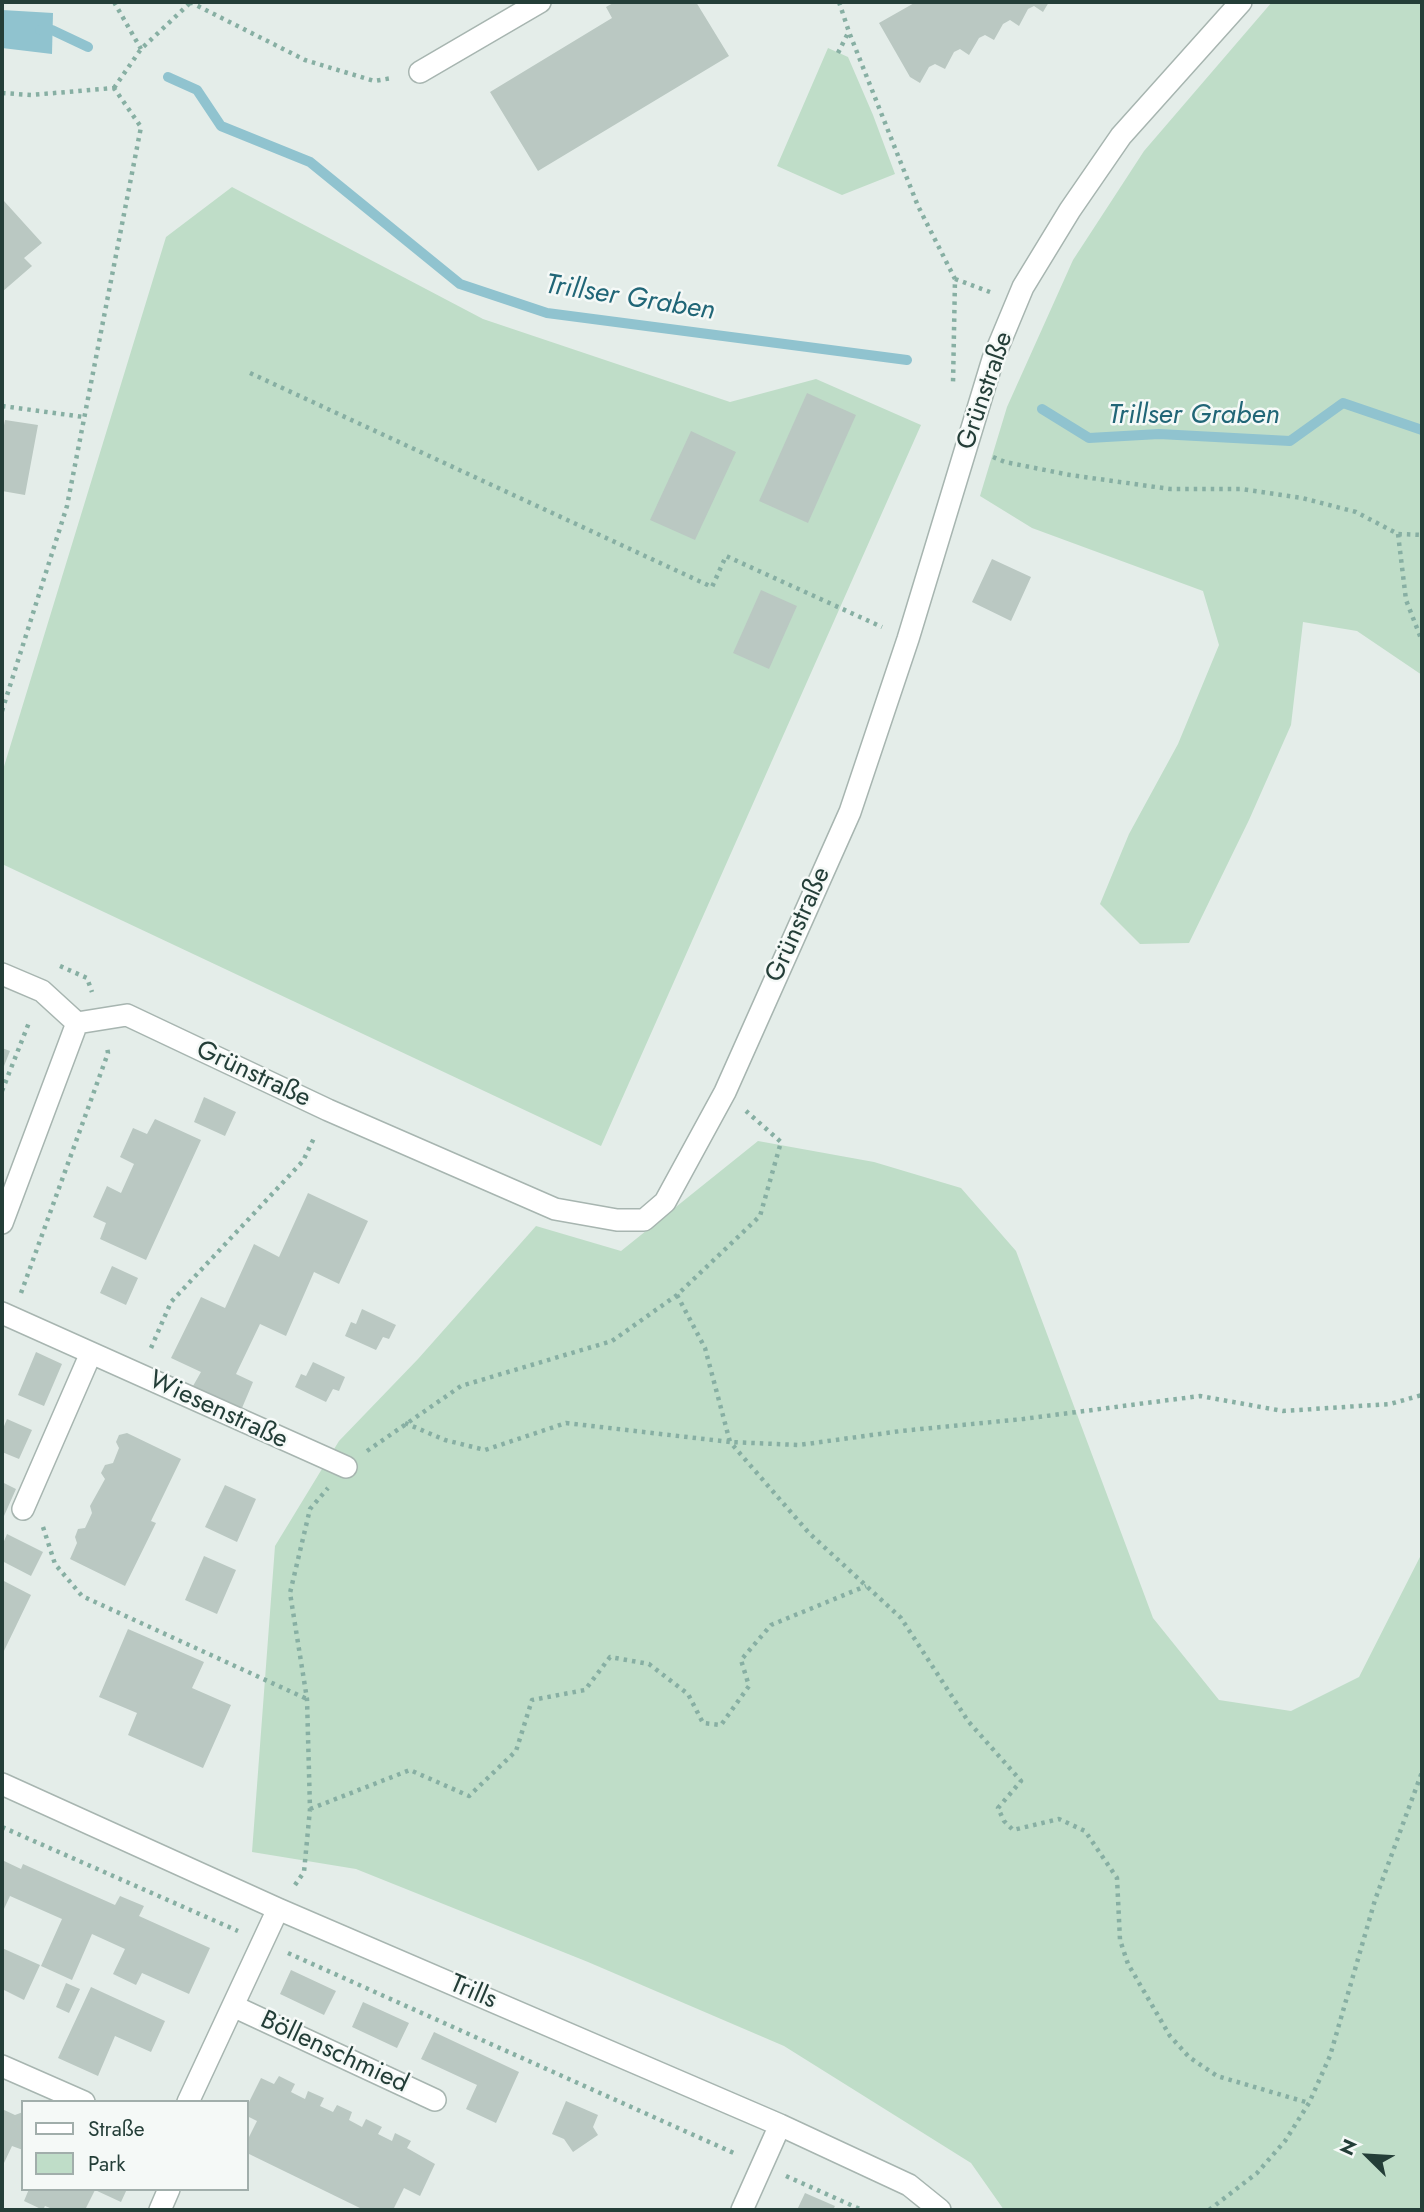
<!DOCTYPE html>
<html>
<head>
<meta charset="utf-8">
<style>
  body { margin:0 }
  #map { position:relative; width:1424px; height:2212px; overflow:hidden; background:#e4ede9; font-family:Jost,sans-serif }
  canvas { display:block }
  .frame { position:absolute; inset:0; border:4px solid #243e38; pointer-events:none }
  .legend { position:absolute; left:21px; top:2100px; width:228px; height:91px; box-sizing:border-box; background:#f5f9f7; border:2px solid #a1aeab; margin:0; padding:9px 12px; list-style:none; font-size:21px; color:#243e38 }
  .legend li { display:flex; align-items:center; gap:14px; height:35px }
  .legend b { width:35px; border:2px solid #a1aeab }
  .north { position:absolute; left:1333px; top:2121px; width:70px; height:70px; -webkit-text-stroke:5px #f5f9f7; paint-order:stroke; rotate:294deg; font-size:19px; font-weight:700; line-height:28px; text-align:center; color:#243e38 }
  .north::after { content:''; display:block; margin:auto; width:24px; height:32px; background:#243e38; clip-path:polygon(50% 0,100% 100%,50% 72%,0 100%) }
</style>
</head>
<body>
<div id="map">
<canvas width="1424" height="2212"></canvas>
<div class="frame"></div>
<ul class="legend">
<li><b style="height:9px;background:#fff"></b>Straße</li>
<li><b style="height:19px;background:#bfddc8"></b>Park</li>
</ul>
<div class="north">N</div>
</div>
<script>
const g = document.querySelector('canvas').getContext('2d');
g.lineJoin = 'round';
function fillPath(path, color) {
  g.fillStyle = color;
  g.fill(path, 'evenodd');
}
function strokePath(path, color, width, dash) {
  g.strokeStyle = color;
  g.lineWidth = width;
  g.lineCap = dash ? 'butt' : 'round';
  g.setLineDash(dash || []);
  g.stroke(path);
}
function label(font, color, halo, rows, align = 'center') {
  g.font = font + ' Jost,sans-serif';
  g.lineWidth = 5;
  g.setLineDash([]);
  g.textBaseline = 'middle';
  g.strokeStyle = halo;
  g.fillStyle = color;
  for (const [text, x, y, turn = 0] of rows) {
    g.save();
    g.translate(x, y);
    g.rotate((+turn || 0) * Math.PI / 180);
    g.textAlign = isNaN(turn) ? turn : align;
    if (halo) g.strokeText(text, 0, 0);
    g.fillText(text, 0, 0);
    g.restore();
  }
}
fillPath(new Path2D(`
  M 1272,2 L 1422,2 L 1422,675 L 1357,631 L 1303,622 L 1291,725 L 1249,820 L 1189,943 L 1140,944 L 1100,904 L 1129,834 L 1178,744 L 1219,645 L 1203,591 L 1032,528 L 980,496 L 1007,407 L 1073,260 L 1144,151 Z
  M 828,48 L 848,57 L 873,115 L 895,174 L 842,195 L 777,166 Z
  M 232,187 L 483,319 L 730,402 L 816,379 L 921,425 L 601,1146 L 2,864 L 2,773 L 166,237 Z
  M 758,1141 L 874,1162 L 961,1188 L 1016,1251 L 1153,1618 L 1219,1700 L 1291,1711 L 1359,1677 L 1422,1553 L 1422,2210 L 1004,2210 L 971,2163 L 784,2046 L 588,1962 L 356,1869 L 252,1852 L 275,1546 L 339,1441 L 418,1359 L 536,1226 L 621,1251 Z`), '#bfddc8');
fillPath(new Path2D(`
  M 2,10 L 53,13 L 52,54 L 2,48 Z`), '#90c3cf');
strokePath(new Path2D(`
  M 40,30 L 52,30 L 88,47
  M 168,77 L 197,90 L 221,126 L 310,162 L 460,284 L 547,313 L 907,360
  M 1042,409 L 1089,438 L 1159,434 L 1290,441 L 1343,403 L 1422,430`), '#90c3cf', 10);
fillPath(new Path2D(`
  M 615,2 L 696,2 L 729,56 L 538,171 L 490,92 L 612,18 L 606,7 Z
  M 916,2 L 1049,2 L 1043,12 L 1034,6 L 1028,9 L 1019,26 L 1010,20 L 1003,24 L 994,40 L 985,35 L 979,38 L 969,55 L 960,49 L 954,52 L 945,69 L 935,64 L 929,67 L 920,83 L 910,77 L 879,23 Z
  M 4,201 L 42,243 L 24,258 L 32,266 L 2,292 L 2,204 Z
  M 807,393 L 856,415 L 808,523 L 759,501 Z
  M 5,420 L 38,425 L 25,495 L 2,491 L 2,436 Z
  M 691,431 L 736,452 L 695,540 L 650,520 Z
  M 992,559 L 1031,577 L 1011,621 L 972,602 Z
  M 761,590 L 797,606 L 769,669 L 733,653 Z
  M 2,1048 L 10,1051 L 2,1071 Z
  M 204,1097 L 236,1112 L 225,1136 L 194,1122 Z
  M 155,1119 L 201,1140 L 146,1260 L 100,1239 L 106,1223 L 93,1217 L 107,1186 L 121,1193 L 134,1164 L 120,1157 L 133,1128 L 147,1134 Z
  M 308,1193 L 368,1221 L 339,1284 L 314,1272 L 286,1336 L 260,1324 L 236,1374 L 253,1382 L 242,1408 L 193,1386 L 201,1372 L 171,1358 L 201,1297 L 225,1308 L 254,1244 L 279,1257 Z
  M 112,1266 L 138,1278 L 126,1305 L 100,1293 Z
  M 362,1309 L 396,1325 L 389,1339 L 383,1337 L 376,1350 L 345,1336 L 351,1322 L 356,1324 Z
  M 36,1352 L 62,1364 L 44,1406 L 18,1395 Z
  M 313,1362 L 345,1377 L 339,1391 L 333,1389 L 326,1402 L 295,1387 L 301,1374 L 306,1376 Z
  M 7,1419 L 32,1430 L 19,1459 L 2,1452 L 2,1431 Z
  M 127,1433 L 181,1459 L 151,1521 L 156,1523 L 125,1586 L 70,1559 L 77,1543 L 75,1537 L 78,1529 L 85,1528 L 92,1513 L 90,1506 L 105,1479 L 101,1473 L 105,1465 L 113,1463 L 119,1448 L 116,1442 L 119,1435 Z
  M 2,1482 L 16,1489 L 4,1516 L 2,1514 Z
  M 225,1485 L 256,1499 L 237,1542 L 205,1527 Z
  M 7,1534 L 43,1552 L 31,1576 L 2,1561 L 2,1546 Z
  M 204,1556 L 236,1570 L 217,1614 L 185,1600 Z
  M 2,1580 L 31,1595 L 2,1655 Z
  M 128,1629 L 204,1662 L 192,1688 L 231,1705 L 203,1768 L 128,1735 L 137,1713 L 99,1697 Z
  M 2,1860 L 21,1869 L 23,1864 L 115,1905 L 120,1896 L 144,1906 L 139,1916 L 210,1948 L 189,1994 L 142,1973 L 136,1985 L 113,1974 L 125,1949 L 92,1934 L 72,1980 L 41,1966 L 62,1919 L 10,1896 L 4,1909 L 2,1908 Z
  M 2,1948 L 40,1965 L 24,2000 L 2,1989 Z
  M 291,1970 L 336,1991 L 324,2015 L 280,1994 Z
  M 66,1983 L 80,1989 L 69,2013 L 56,2007 Z
  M 91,1987 L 165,2021 L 151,2052 L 115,2036 L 98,2076 L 58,2058 Z
  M 363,2002 L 409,2023 L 397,2048 L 352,2027 Z
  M 434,2032 L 519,2072 L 496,2123 L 466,2109 L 477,2085 L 421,2059 Z
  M 279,2076 L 295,2084 L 291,2092 L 305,2099 L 308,2091 L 324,2098 L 320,2106 L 333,2112 L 337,2105 L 352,2112 L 349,2120 L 362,2127 L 366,2119 L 382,2127 L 378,2134 L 392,2141 L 395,2133 L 411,2141 L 407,2148 L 435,2164 L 420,2196 L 404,2188 L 393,2210 L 364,2210 L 247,2153 L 247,2141 L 257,2121 L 247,2116 L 247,2106 L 261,2078 L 274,2084 Z
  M 566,2101 L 598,2115 L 593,2127 L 598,2135 L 573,2152 L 564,2139 L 552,2134 Z
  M 2,2109 L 15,2115 L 23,2112 L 23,2150 L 12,2146 L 4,2163 L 2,2163 Z
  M 29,2189 L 127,2189 L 121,2202 L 95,2190 L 85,2210 L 55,2210 L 45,2206 L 43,2210 L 24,2201 Z
  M 805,2193 L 835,2206 L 833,2210 L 797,2210 Z`), '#bac8c2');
const street = new Path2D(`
  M 420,72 L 540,2
  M 2,974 L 42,991 L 77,1023 L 127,1015 L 328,1110 L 555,1209 L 617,1220 L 644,1220 L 665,1202 L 725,1092 L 850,812 L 908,639 L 993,359 L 1023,287 L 1070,210 L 1121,136 L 1241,2
  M 2,1223 L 77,1023
  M 2,1313 L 346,1467
  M 23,1509 L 91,1353
  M 2,1784 L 278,1909 L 780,2125 L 909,2185 L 940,2210
  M 233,2006 L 435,2100
  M 2,2066 L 84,2102
  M 188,2102 L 278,1909
  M 160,2210 L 169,2189
  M 742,2210 L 780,2125`);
strokePath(street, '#a7b5b0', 24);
strokePath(new Path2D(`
  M 114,2 L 141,49
  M 190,2 L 305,60 L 374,81 L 392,78
  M 839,2 L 849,32 L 918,206 L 955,279 L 953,384
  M 838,53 L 848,33
  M 114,88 L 141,49 L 190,3
  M 2,93 L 31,95 L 114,88
  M 955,279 L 990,292
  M 250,373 L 712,587 L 726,556 L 882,627
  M 2,406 L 84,417
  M 993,457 L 1005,462 L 1070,475 L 1170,489 L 1241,489 L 1302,498 L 1356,512 L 1398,534 L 1422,535
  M 1398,534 L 1406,600 L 1422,641
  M 2,711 L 67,506 L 141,127 L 114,88
  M 60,966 L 87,978 L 92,992
  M 2,1091 L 30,1020
  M 21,1293 L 108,1053 L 107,1047
  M 677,1295 L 705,1348 L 730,1442 L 799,1445 L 901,1431 L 1023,1419 L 1200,1396 L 1283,1411 L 1390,1404 L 1422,1395
  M 151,1348 L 171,1302 L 303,1161 L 315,1136
  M 405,1423 L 445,1440 L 485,1450 L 566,1423 L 730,1442 L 809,1533 L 901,1618 L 968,1721 L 1021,1781 L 998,1808 L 1004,1821 L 1013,1830 L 1059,1819 L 1085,1831 L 1117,1878 L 1120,1940 L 1128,1964 L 1170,2036 L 1189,2057 L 1217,2076 L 1309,2103
  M 367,1451 L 461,1386 L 612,1341 L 677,1295 L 760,1216 L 781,1142 L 746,1111
  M 43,1527 L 55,1564 L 82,1596 L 307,1699
  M 310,1809 L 410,1770 L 469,1796 L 516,1751 L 532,1700 L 585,1690 L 610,1657 L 649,1664 L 688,1694 L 703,1723 L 721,1725 L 749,1686 L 741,1660 L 771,1625 L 866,1586
  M 2,1827 L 238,1931
  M 295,1885 L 304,1872 L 310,1809 L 307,1699 L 290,1593 L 310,1509 L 328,1488
  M 288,1953 L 736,2154
  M 786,2176 L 862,2210
  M 1209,2210 L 1257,2173 L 1285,2141 L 1309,2103 L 1330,2056 L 1375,1900 L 1422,1772`), '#87afa3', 4.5, [3.5, 5]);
strokePath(street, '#fff', 21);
label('26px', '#243e38', '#f5f9f7', [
  ["Grünstraße",986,391,-71],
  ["Grünstraße",799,925,-66],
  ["Grünstraße",253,1075,25],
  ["Wiesenstraße",218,1411,25],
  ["Trills",473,1993,23],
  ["Böllenschmied",334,2053,25]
]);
label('italic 28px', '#216677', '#f5f9f7', [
  ["Trillser Graben",630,299,9],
  ["Trillser Graben",1194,416]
]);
</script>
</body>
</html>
